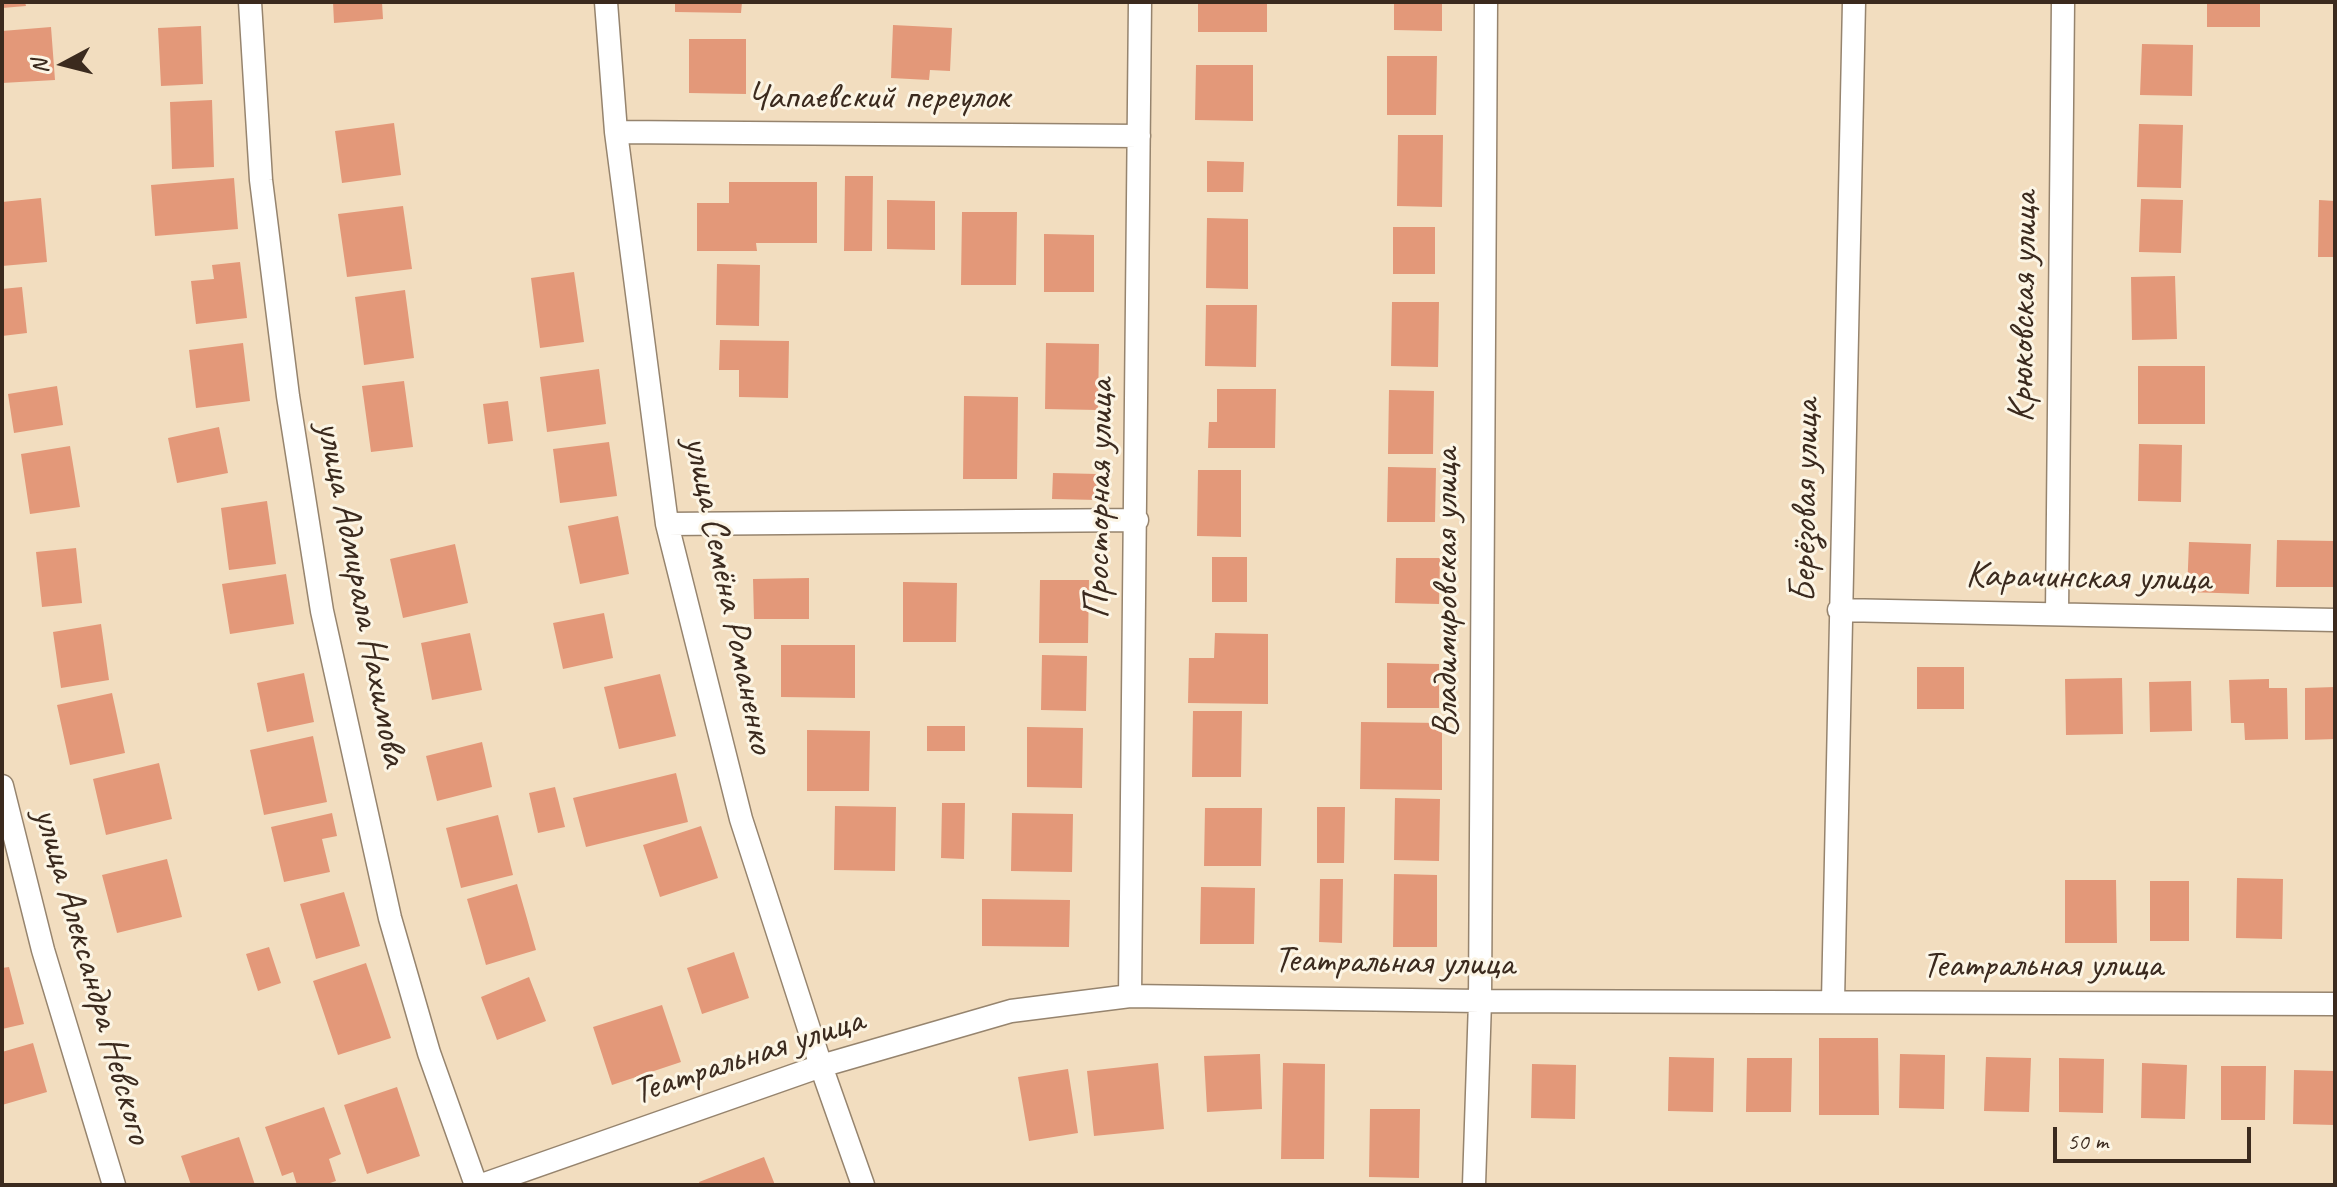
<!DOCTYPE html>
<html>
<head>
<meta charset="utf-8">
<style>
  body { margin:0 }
  #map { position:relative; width:2337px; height:1187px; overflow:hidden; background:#f2ddbf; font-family:Caveat,sans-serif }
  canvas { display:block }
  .frame { position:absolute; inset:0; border:4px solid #3b2a1e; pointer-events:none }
  .north { position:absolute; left:24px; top:24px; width:80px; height:80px; -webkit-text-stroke:6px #fcf5e5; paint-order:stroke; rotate:263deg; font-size:22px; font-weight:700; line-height:32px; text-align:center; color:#3b2a1e }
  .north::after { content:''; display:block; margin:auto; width:28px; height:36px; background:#3b2a1e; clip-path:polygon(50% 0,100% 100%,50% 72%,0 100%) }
  .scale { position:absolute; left:2053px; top:1127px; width:198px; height:36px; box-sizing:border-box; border:4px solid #3b2a1e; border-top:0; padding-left:10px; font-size:24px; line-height:28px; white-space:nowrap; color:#3b2a1e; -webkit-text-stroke:6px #fcf5e5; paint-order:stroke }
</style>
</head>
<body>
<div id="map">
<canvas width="2337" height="1187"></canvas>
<div class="frame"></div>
<div class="north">N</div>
<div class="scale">50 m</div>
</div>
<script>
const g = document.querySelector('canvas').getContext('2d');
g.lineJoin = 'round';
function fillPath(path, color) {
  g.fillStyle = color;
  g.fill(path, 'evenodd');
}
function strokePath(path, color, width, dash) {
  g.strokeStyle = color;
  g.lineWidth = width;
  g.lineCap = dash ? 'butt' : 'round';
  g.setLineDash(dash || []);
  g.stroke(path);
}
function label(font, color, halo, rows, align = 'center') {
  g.font = font + ' Caveat,sans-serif';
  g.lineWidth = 6;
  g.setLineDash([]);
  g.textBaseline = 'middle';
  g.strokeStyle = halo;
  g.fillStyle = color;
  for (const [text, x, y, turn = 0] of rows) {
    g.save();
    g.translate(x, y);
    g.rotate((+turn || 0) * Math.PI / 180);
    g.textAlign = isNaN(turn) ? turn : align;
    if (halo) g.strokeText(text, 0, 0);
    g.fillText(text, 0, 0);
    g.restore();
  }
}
fillPath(new Path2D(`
  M 2,2 L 25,2 L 26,6 L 2,8 Z
  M 333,2 L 382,2 L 383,19 L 334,23 Z
  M 675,2 L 742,2 L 741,13 L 675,12 Z
  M 1198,2 L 1267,2 L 1267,32 L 1198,32 Z
  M 1394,2 L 1442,2 L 1442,31 L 1394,30 Z
  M 2207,2 L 2260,2 L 2260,27 L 2207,27 Z
  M 893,25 L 952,28 L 950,71 L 930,70 L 929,80 L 891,78 Z
  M 201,26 L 203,84 L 161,86 L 158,28 Z
  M 51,27 L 55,80 L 2,83 L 2,31 Z
  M 689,39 L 746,39 L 746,94 L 689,93 Z
  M 2142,44 L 2193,45 L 2192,96 L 2140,95 Z
  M 1387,56 L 1437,56 L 1436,115 L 1387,115 Z
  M 1196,65 L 1253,65 L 1253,121 L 1195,120 Z
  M 212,100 L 214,167 L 172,169 L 170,102 Z
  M 394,123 L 401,175 L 342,183 L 335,131 Z
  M 2139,124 L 2183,125 L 2181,188 L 2137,187 Z
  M 1398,135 L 1443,135 L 1442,207 L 1397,206 Z
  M 1207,161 L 1244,162 L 1243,192 L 1207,192 Z
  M 845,176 L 873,176 L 872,251 L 844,251 Z
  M 234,178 L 238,229 L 155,236 L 151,185 Z
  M 729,182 L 817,182 L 817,243 L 756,243 L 757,251 L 697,251 L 697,203 L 729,203 Z
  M 41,198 L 47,262 L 2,266 L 2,202 Z
  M 2141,199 L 2183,200 L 2181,253 L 2139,252 Z
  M 887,200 L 935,201 L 935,250 L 887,249 Z
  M 2319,200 L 2335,201 L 2335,257 L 2318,257 Z
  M 403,206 L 412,269 L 347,277 L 338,214 Z
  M 962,212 L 1017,212 L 1016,285 L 961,285 Z
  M 1207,218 L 1248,219 L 1248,289 L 1206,288 Z
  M 1393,227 L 1435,227 L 1435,274 L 1393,274 Z
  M 1044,234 L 1094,235 L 1094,292 L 1044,292 Z
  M 240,262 L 247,318 L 196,324 L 191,281 L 214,279 L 212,265 Z
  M 717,264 L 760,265 L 759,326 L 716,325 Z
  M 574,272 L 584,342 L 540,348 L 531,278 Z
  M 2175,276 L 2177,339 L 2132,340 L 2131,277 Z
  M 22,287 L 27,333 L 2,336 L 2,289 Z
  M 405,290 L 414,358 L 364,365 L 355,297 Z
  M 1392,302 L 1439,302 L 1438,367 L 1391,366 Z
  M 1206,305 L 1257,305 L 1256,367 L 1205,366 Z
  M 720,340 L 789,341 L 788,398 L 739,397 L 739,370 L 719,370 Z
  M 243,343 L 250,401 L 196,408 L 189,350 Z
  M 1046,343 L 1099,344 L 1098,410 L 1045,409 Z
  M 2138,366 L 2205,366 L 2205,424 L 2138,424 Z
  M 599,369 L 606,424 L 547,432 L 540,377 Z
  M 404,381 L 413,447 L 371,452 L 362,386 Z
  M 57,386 L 63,425 L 14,433 L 8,394 Z
  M 1217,389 L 1276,389 L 1275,448 L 1208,448 L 1209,422 L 1217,422 Z
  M 1389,390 L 1434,391 L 1433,454 L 1388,454 Z
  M 964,396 L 1018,397 L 1017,479 L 963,479 Z
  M 508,401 L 513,441 L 488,444 L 483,404 Z
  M 219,427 L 228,473 L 177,483 L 168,438 Z
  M 609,442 L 617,496 L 560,503 L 553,449 Z
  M 2139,444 L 2182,445 L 2181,502 L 2138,501 Z
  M 70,446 L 80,507 L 30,514 L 21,454 Z
  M 1388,467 L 1436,468 L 1435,522 L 1387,522 Z
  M 1198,470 L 1241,470 L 1241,537 L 1197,536 Z
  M 1053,473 L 1098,474 L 1098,500 L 1052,499 Z
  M 267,501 L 276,564 L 229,570 L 221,508 Z
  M 618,516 L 629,574 L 580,584 L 568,526 Z
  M 2277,540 L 2335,541 L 2335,587 L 2276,587 Z
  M 2189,542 L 2251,544 L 2249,594 L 2187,592 Z
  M 455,544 L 468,603 L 403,618 L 390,559 Z
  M 76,548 L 82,603 L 42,607 L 36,552 Z
  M 1212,557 L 1247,557 L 1247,602 L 1212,602 Z
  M 1396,558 L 1440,558 L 1439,604 L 1395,603 Z
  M 286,574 L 294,624 L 230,634 L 222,584 Z
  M 809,578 L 809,619 L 754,619 L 753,579 Z
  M 1040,580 L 1089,580 L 1088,643 L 1039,643 Z
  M 903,582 L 957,583 L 956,642 L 903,642 Z
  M 604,613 L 613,658 L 563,669 L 553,623 Z
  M 101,624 L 109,680 L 61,688 L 53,632 Z
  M 470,633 L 482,690 L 432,700 L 421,643 Z
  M 1215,633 L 1268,634 L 1268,704 L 1188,703 L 1189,658 L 1214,658 Z
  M 781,645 L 855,645 L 855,698 L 781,697 Z
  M 1042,655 L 1087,656 L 1086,711 L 1041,710 Z
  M 1387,663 L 1439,664 L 1439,708 L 1387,708 Z
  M 1917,667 L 1964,667 L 1964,709 L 1917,709 Z
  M 304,673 L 314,722 L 267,732 L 257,683 Z
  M 660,674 L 676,736 L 619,749 L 604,687 Z
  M 2122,678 L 2123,734 L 2066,735 L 2065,679 Z
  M 2269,679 L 2269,688 L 2287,688 L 2288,739 L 2245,740 L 2244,723 L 2231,723 L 2229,680 Z
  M 2191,681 L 2192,731 L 2150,732 L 2149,682 Z
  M 2335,687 L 2335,739 L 2305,740 L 2305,688 Z
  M 112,693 L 125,753 L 70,765 L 57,705 Z
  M 1193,711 L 1242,711 L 1241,777 L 1192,777 Z
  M 1361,722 L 1442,723 L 1442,790 L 1360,789 Z
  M 927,726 L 965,726 L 965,751 L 927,751 Z
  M 1027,727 L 1083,728 L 1082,788 L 1027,787 Z
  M 807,730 L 870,731 L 869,791 L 807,791 Z
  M 313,736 L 327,802 L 264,815 L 250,750 Z
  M 482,742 L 492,787 L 437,801 L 426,756 Z
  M 159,763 L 172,819 L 106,835 L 93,779 Z
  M 676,773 L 688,822 L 586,847 L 573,798 Z
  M 555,787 L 565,827 L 538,833 L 529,793 Z
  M 1395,798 L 1440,799 L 1439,861 L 1394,860 Z
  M 942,803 L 965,803 L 964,859 L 941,858 Z
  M 835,806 L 896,807 L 895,871 L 834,870 Z
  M 1317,807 L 1345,807 L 1344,863 L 1317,863 Z
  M 1205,808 L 1262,808 L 1261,866 L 1204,866 Z
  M 332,813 L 337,836 L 322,839 L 330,872 L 284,882 L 271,827 Z
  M 1012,813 L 1073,814 L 1072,872 L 1011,871 Z
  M 498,815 L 513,875 L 461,888 L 446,828 Z
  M 701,826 L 718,878 L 660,897 L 643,845 Z
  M 167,859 L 182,917 L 117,933 L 102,875 Z
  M 1394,874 L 1437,875 L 1437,947 L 1393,947 Z
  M 2237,878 L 2283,879 L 2282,939 L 2236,938 Z
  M 1320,879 L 1343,879 L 1342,943 L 1319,942 Z
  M 2065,880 L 2116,880 L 2117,943 L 2065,943 Z
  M 2150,881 L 2189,881 L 2189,941 L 2150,941 Z
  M 517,884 L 536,950 L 486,965 L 467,899 Z
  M 1201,887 L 1255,888 L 1254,944 L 1200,944 Z
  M 344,892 L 360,946 L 316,959 L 300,904 Z
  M 982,899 L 1070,900 L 1069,947 L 982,946 Z
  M 269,947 L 281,983 L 258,991 L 246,954 Z
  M 734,952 L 749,998 L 702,1014 L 687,968 Z
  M 366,963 L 391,1038 L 338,1055 L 313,981 Z
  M 9,967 L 24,1024 L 2,1029 L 2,968 Z
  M 529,977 L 546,1021 L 497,1040 L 481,997 Z
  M 662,1005 L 681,1062 L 612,1085 L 593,1027 Z
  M 1819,1038 L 1878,1038 L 1879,1115 L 1819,1115 Z
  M 33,1043 L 47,1092 L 2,1105 L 2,1052 Z
  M 1260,1054 L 1262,1109 L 1207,1112 L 1204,1056 Z
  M 1900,1054 L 1945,1055 L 1944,1109 L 1899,1108 Z
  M 1669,1057 L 1714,1058 L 1713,1112 L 1668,1111 Z
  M 1986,1057 L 2031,1058 L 2029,1112 L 1984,1111 Z
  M 1747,1058 L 1792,1058 L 1791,1112 L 1746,1112 Z
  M 2059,1058 L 2104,1059 L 2103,1113 L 2059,1112 Z
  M 1158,1063 L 1164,1129 L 1094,1136 L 1087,1071 Z
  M 1283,1063 L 1325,1064 L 1324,1159 L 1281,1159 Z
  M 2142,1063 L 2187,1065 L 2185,1119 L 2141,1118 Z
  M 1532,1064 L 1576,1065 L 1575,1119 L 1531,1118 Z
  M 2221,1066 L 2266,1066 L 2265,1120 L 2221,1120 Z
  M 1068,1069 L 1078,1133 L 1029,1141 L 1018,1077 Z
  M 2294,1070 L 2335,1071 L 2335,1125 L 2293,1124 Z
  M 397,1087 L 420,1156 L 367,1174 L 344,1105 Z
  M 324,1107 L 341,1154 L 329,1159 L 336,1181 L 324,1185 L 297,1185 L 293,1172 L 282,1176 L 265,1127 Z
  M 1370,1109 L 1420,1109 L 1419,1178 L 1369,1177 Z
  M 239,1137 L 255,1185 L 191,1185 L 181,1156 Z
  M 764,1157 L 775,1185 L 700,1185 L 699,1182 Z`), '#e39879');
const street = new Path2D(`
  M 250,2 L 261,180 L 288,396 L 322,611 L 390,918 L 429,1053 L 476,1185
  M 606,2 L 616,132 L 667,524 L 741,819 L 821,1066 L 863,1185
  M 616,132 L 1139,136
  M 667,524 L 1137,520
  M 1839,610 L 2335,620
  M 2057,613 L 2063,2
  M 2,786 L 43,950 L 114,1185
  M 1130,996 L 1140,2
  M 1833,1001 L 1854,2
  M 482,1185 L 821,1066 L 1011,1011 L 1130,996 L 1480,1001 L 2335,1004
  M 1474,1185 L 1480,1001 L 1486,2`);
strokePath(street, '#96846e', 25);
strokePath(street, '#fff', 22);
label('38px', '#3b2a1e', '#fcf5e5', [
  ["Чапаевский переулок",878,98],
  ["Крюковская улица",2024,307,-89],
  ["Просторная улица",1100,499,-89],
  ["Берёзовая улица",1806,501,-89],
  ["Карачинская улица",2088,578,1],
  ["Владимировская улица",1447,593,-90],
  ["улица Адмирала Нахимова",361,594,79],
  ["улица Семёна Романенко",728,595,78],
  ["Театральная улица",1394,963,1],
  ["Театральная улица",2042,966],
  ["улица Александра Невского",92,976,74],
  ["Театральная улица",748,1057,-18]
]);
</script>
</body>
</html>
